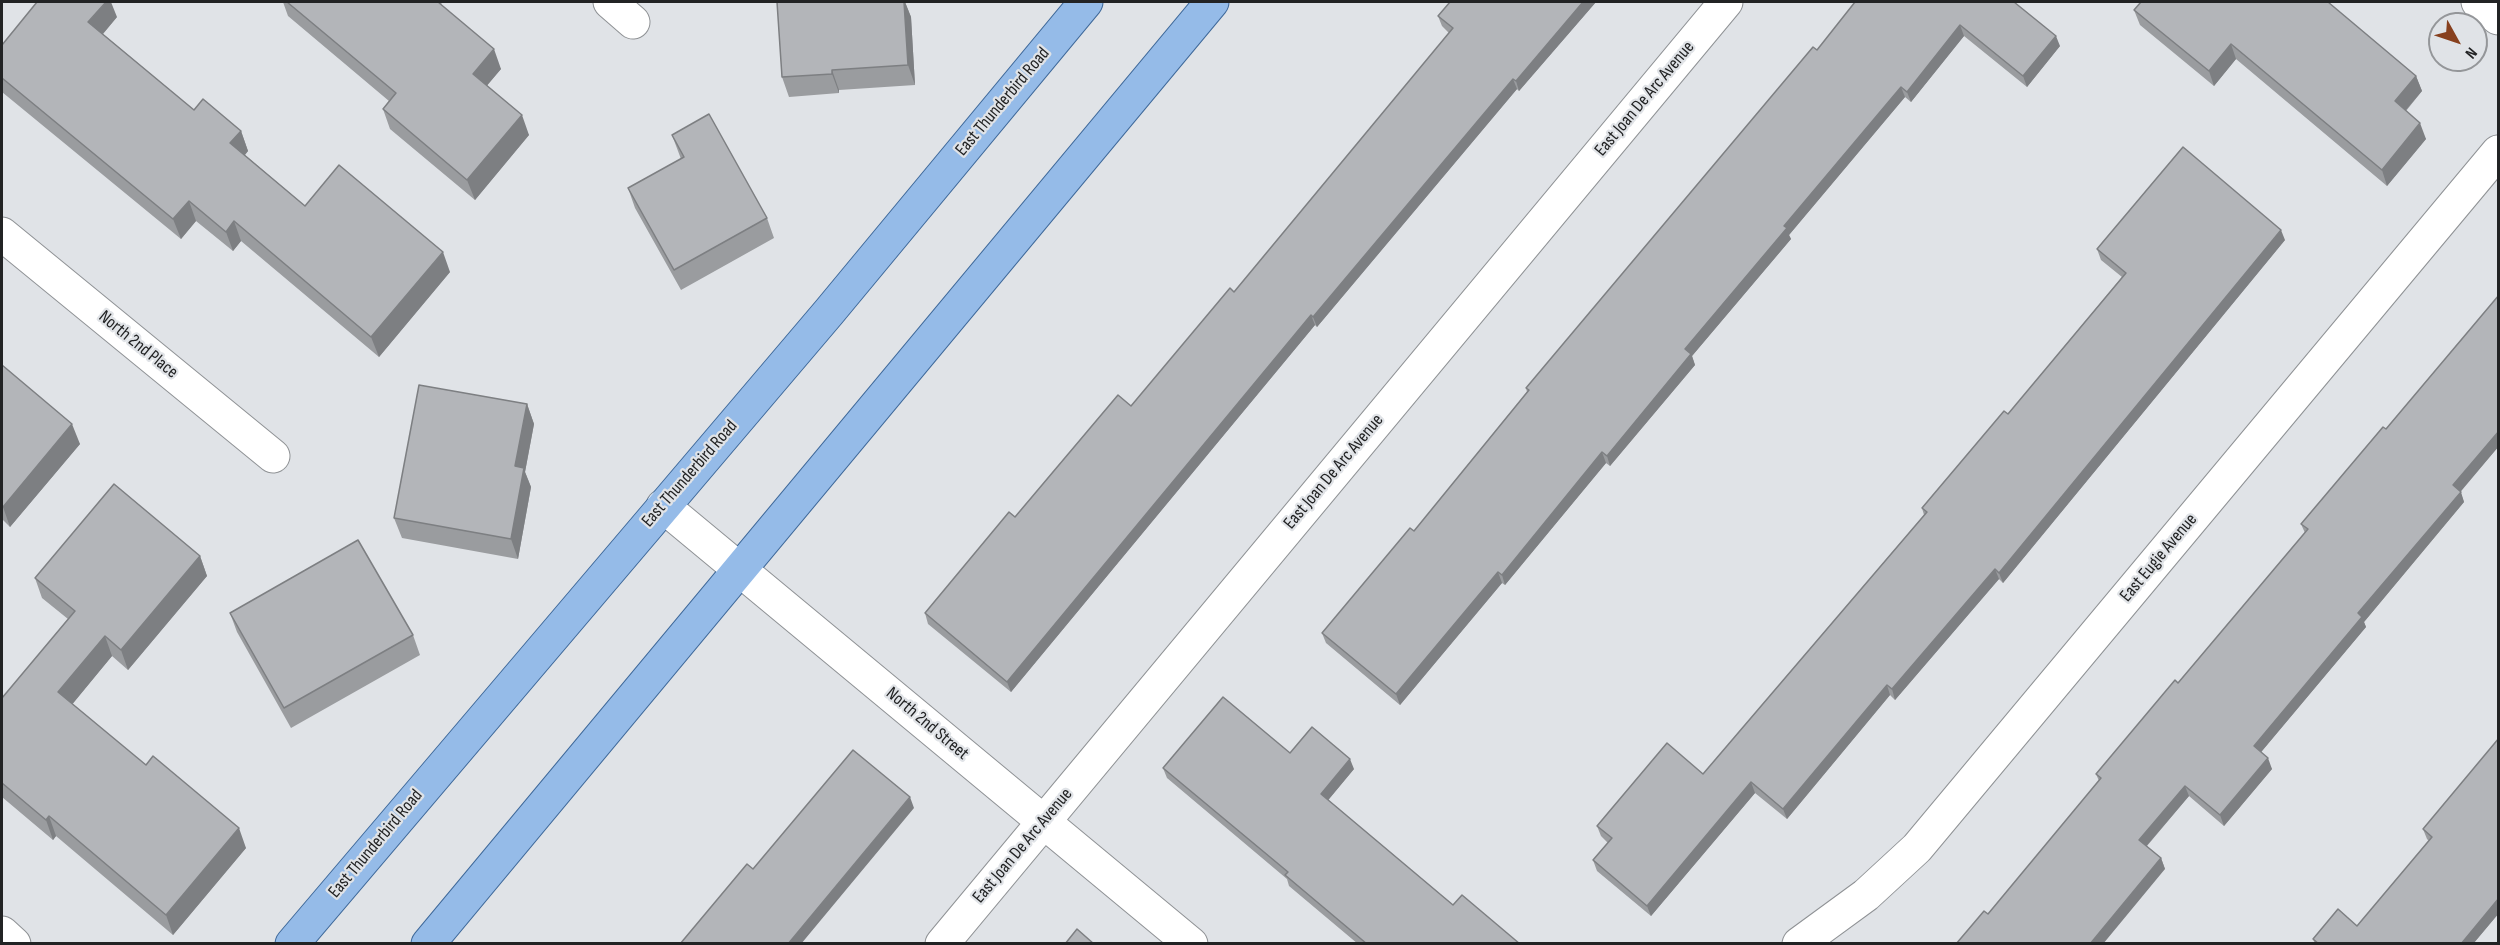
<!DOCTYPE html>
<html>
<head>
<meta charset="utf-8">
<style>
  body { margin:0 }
  #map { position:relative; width:2500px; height:945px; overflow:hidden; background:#e0e3e7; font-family:"Sofia Sans Condensed",sans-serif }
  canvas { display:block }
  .frame { position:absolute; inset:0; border:3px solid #222324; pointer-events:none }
  .north { position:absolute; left:2428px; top:12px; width:60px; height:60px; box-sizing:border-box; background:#e0e3e7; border:2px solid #949699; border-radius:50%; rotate:130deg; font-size:16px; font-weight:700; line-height:24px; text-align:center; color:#222324 }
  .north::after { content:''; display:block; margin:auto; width:21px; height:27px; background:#87401e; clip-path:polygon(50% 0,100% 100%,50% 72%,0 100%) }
</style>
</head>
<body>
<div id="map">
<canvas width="2500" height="945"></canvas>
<div class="frame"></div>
<div class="north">N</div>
</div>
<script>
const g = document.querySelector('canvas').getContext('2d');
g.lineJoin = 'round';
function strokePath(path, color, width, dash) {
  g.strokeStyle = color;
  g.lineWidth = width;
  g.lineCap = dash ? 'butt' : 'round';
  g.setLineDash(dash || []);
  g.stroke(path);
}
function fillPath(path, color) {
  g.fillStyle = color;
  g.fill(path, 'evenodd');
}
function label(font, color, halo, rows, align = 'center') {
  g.font = font + ' "Sofia Sans Condensed",sans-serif';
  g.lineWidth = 4.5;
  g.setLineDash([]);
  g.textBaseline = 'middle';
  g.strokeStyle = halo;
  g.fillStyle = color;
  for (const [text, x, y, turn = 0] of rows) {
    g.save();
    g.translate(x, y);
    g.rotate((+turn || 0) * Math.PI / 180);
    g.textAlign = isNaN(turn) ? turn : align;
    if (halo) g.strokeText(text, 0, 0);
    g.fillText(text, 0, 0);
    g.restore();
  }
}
const minor = new Path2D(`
  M 610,2 L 633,22
  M 2478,2 L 2498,18
  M 2,234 L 273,456
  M 663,506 L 1191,944
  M 2,933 L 14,944
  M 942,944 L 1726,2
  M 1799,944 L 1866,895 L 1917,848 L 2498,152`);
const major = new Path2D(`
  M 292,944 L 829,312 L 1086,2
  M 428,944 L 1212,2`);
strokePath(minor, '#8f9295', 35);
strokePath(major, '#3f699a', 35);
strokePath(minor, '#fff', 33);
strokePath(major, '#95bbe8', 33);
fillPath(new Path2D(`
  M 283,2 L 443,2 L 441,4 L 501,69 L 487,85 L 529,135 L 475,200 L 390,129 L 383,109 L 389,101 L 288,16 Z
  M 777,2 L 905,2 L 911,17 L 915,85 L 839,90 L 839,93 L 789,97 L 782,77 Z
  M 1450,2 L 1596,2 L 1519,91 L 1517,89 L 1317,327 L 1315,325 L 1011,692 L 928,624 L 925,613 L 1015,517 L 1131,406 L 1234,292 L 1449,33 L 1442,26 L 1438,16 Z
  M 1855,2 L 2060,46 L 2027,87 L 1964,36 L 1911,102 L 1905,97 L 1789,235 L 1791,239 L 1692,356 L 1695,365 L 1610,466 L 1606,463 L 1505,585 L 1502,583 L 1400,705 L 1326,643 L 1322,633 L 1414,531 L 1527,392 L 1526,388 L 1817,50 Z
  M 2134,10 L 2416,76 L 2422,91 L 2406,111 L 2426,139 L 2387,186 L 2236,59 L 2214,86 L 2140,25 Z
  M 117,17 L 103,34 L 194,110 L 241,131 L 248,151 L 245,155 L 305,206 L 450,272 L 379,357 L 241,241 L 233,251 L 196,221 L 181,239 L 2,92 L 2,45 Z
  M 672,135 L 767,218 L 774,238 L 681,290 L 635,208 L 628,188 L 681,159 Z
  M 2285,240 L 2003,583 L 1999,579 L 1895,700 L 1890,695 L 1787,819 L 1755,793 L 1651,916 L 1597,871 L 1593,860 L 1608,843 L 1601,836 L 1597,826 L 1703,774 L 1924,515 L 1922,508 L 2008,414 L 2122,277 L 2101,260 L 2097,249 Z
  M 2499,295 L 2499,446 L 2460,491 L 2464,502 L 2364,622 L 2366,627 L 2261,752 L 2272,769 L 2224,826 L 2189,796 L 2147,846 L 2161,858 L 2165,869 L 1988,914 L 2099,781 L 2096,774 L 2178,683 L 2305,533 L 2301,524 L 2386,429 Z
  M 2,365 L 80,444 L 10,527 L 2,519 Z
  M 527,404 L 534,424 L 525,472 L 531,487 L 518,559 L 402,538 L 394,518 Z
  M 200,556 L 207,576 L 128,670 L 112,656 L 72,704 L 246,848 L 173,935 L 56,836 L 53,840 L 2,797 L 2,698 L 68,619 L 42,598 L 35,578 Z
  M 230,613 L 413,635 L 420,655 L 291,728 L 237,632 Z
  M 2499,738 L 2499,913 L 2473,944 L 2315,944 L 2313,939 L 2357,926 L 2429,841 L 2427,839 L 2423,829 Z
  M 1163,768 L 1354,769 L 1328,800 L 1453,905 L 1520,944 L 1358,944 L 1289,886 L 1287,879 L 1167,778 Z`), '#9a9c9f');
fillPath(new Path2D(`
  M 106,2 L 111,2 L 117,17 L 96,42 L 88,22 Z
  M 904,2 L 905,2 L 911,17 L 915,85 L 908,65 Z
  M 1583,2 L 1596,2 L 1519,91 L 1516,81 Z
  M 1960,25 L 1964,36 L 1911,102 L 1907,92 Z
  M 2056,36 L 2060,46 L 2027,87 L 2023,76 Z
  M 2231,44 L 2236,59 L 2214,86 L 2209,71 Z
  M 494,49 L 501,69 L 480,94 L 473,74 Z
  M 832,70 L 839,90 L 839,93 L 832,74 Z
  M 2416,76 L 2422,91 L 2400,117 L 2395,101 Z
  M 1513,79 L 1517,89 L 1317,327 L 1313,317 Z
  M 1901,87 L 1905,97 L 1789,235 L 1791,239 L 1692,356 L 1695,365 L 1610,466 L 1607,456 L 1685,349 L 1784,226 Z
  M 522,115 L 529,135 L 475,200 L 467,180 Z
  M 2420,123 L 2426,139 L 2387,186 L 2382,170 Z
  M 241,131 L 248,151 L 238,163 L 230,143 Z
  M 189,201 L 196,221 L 181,239 L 173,219 Z
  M 234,221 L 241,241 L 233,251 L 226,232 Z
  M 2281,230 L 2285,240 L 2003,583 L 1999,573 Z
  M 443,252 L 450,272 L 379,357 L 371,337 Z
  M 1311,315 L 1315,325 L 1011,692 L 1007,682 Z
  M 527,404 L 534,424 L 525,472 L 531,487 L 518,559 L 511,539 L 515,466 Z
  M 72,424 L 80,444 L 10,527 L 3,507 Z
  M 2499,431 L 2499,446 L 2457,496 L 2453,485 Z
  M 1602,452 L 1606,463 L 1505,585 L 1502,575 Z
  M 2461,492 L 2464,502 L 2364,622 L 2366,627 L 2257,757 L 2254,746 L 2358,613 Z
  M 200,556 L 207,576 L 128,670 L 121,650 Z
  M 1995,569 L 1999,579 L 1895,700 L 1892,689 Z
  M 1498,572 L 1502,583 L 1400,705 L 1396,694 Z
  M 105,636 L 112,656 L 66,712 L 58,692 Z
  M 1887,685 L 1890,695 L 1787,819 L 1783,809 Z
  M 2268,758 L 2272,769 L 2224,826 L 2220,815 Z
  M 1350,759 L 1354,769 L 1325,804 L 1321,794 Z
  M 1751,782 L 1755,793 L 1651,916 L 1647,906 Z
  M 2185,786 L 2189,796 L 2143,850 L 2139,840 Z
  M 910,797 L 914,808 L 801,944 L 788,944 Z
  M 49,816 L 56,836 L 53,840 L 46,820 Z
  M 239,828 L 246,848 L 173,935 L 166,915 Z
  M 2161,858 L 2165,869 L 2103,944 L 2090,944 Z
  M 2499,898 L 2499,913 L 2473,944 L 2461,944 Z`), '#7d7f82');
const building = new Path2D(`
  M 37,2 L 106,2 L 88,22 L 194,110 L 203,99 L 241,131 L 230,143 L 305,206 L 339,165 L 443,252 L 371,337 L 234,221 L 226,232 L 189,201 L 173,219 L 2,78 L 2,45 Z
  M 287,2 L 438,2 L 494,49 L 473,74 L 522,115 L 467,180 L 383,109 L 396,93 Z
  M 777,2 L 904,2 L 908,65 L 832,70 L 832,74 L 782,77 Z
  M 1450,2 L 1583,2 L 1516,81 L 1513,79 L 1313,317 L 1311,315 L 1007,682 L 925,613 L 1009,512 L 1015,517 L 1118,395 L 1131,406 L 1230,288 L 1234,292 L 1453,28 L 1438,16 Z
  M 1855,2 L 2014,2 L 2056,36 L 2023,76 L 1960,25 L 1907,92 L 1901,87 L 1784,226 L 1787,228 L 1685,349 L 1691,354 L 1607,456 L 1602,452 L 1502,575 L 1498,572 L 1396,694 L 1322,633 L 1410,528 L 1414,531 L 1529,390 L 1526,388 L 1813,47 L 1817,50 Z
  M 2141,2 L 2328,2 L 2416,76 L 2395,101 L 2420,123 L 2382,170 L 2231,44 L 2209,71 L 2134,10 Z
  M 709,114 L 767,218 L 674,270 L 628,188 L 684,157 L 672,135 Z
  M 2183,147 L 2281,230 L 1999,573 L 1995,569 L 1892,689 L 1887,685 L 1783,809 L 1751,782 L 1647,906 L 1593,860 L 1612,838 L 1597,826 L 1667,743 L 1703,774 L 1927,512 L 1922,508 L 2004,411 L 2008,414 L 2126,273 L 2097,249 Z
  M 2499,295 L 2499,431 L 2453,485 L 2461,492 L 2358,613 L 2362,617 L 2254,746 L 2268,758 L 2220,815 L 2185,786 L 2139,840 L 2161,858 L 2090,944 L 1956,944 L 1984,911 L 1988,914 L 2101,778 L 2096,774 L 2175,680 L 2178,683 L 2308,529 L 2301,524 L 2383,427 L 2386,429 Z
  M 2,365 L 72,424 L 3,507 L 2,506 Z
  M 419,385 L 527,404 L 515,466 L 524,468 L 511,539 L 394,518 Z
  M 114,484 L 200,556 L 121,650 L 105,636 L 58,692 L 146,765 L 153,756 L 239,828 L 166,915 L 49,816 L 46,820 L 2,783 L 2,698 L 75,611 L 35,578 Z
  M 358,540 L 413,635 L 284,708 L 230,613 Z
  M 1223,697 L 1290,753 L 1312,727 L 1350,759 L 1321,794 L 1453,905 L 1462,895 L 1520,944 L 1367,944 L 1285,875 L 1288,872 L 1163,768 Z
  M 2499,738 L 2499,898 L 2461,944 L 2319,944 L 2313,939 L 2338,909 L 2357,926 L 2432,837 L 2423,829 Z
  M 853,750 L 910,797 L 788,944 L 680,944 L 747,864 L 753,869 Z
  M 1077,929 L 1094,944 L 1065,944 Z`);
fillPath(building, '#b3b5b9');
strokePath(building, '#7d7f82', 1.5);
label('18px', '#222324', '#e0e3e7', [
  ["East Joan De Arc Avenue",1645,99,-50],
  ["East Thunderbird Road",1003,102,-50],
  ["North 2nd Place",138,345,39],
  ["East Joan De Arc Avenue",1334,472,-50],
  ["East Thunderbird Road",690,474,-49],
  ["East Eugie Avenue",2159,558,-50],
  ["North 2nd Street",927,724,40],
  ["East Thunderbird Road",376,844,-50],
  ["East Joan De Arc Avenue",1023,846,-50]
]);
</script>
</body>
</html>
